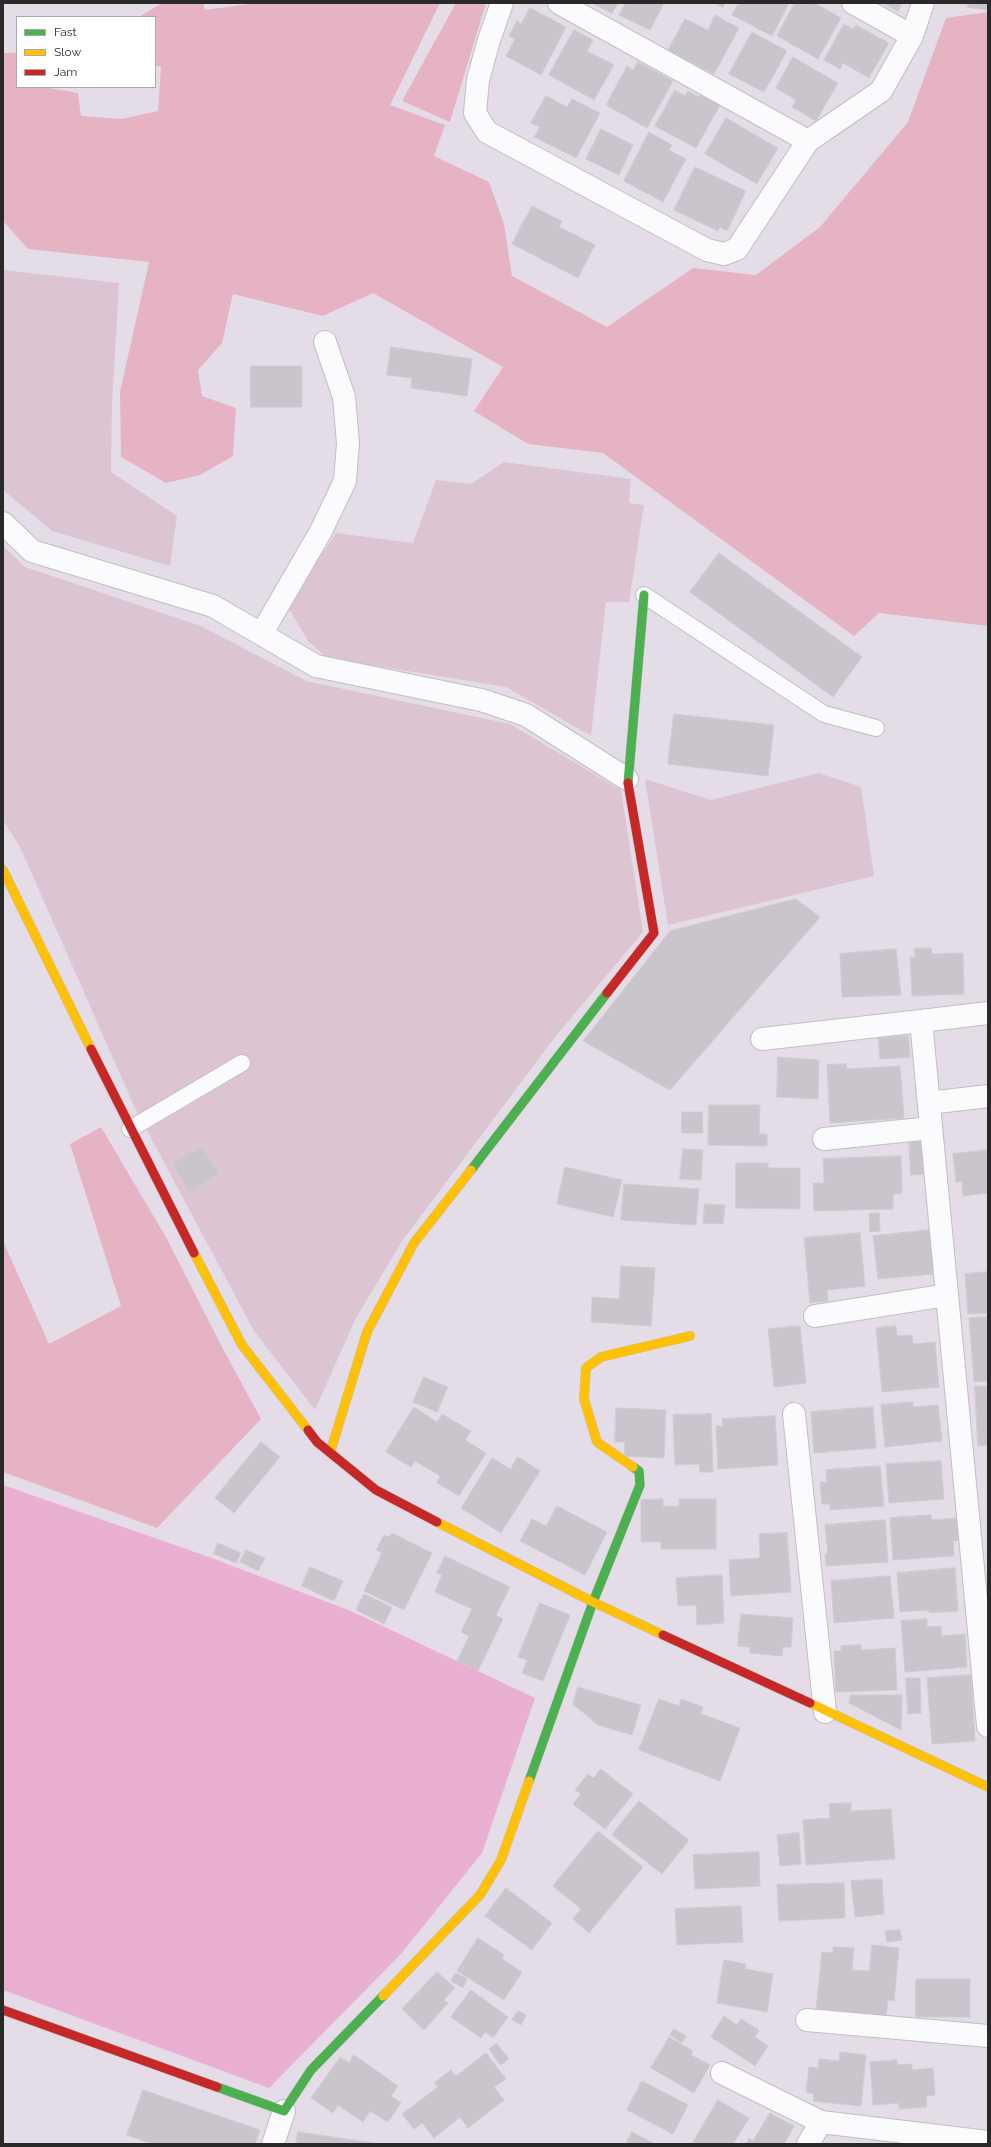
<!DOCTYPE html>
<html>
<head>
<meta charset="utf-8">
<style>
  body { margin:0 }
  #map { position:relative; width:991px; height:2147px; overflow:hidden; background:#e4dde8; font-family:Raleway,sans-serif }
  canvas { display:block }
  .frame { position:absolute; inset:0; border:4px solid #292929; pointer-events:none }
  .legend { position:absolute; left:16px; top:16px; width:140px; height:72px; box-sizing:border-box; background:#fff; border:1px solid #a9a9a9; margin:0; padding:5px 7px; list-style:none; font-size:12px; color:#292929 }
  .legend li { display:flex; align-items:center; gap:8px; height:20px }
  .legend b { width:20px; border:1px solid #a9a9a9 }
</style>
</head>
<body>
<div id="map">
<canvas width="991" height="2147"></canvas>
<div class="frame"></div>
<ul class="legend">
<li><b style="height:5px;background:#4caf50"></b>Fast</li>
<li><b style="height:5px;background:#ffc107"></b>Slow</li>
<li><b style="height:5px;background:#c62828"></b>Jam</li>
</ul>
</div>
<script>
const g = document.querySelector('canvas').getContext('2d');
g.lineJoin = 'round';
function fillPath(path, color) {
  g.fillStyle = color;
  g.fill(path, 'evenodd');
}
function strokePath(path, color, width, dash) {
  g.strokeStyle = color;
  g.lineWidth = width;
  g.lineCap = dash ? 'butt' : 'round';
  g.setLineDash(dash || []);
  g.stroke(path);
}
fillPath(new Path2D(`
  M 162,3 L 203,3 L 205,10 L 256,3 L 440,3 L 390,105 L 445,125 L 434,156 L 489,182 L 504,224 L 512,276 L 607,327 L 693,268 L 756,275 L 820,227 L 908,122 L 946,18 L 988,12 L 988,626 L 879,613 L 854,636 L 603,453 L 528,444 L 474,411 L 503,367 L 373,293 L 323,316 L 233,294 L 222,343 L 198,370 L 202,396 L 236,408 L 233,456 L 200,475 L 166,483 L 121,457 L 120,392 L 149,262 L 28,249 L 3,221 L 3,53 L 17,53 L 17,87 L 43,87 L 78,93 L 81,116 L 121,119 L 158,111 L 161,67 L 155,65 L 155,17 L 139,17 Z
  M 456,3 L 486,3 L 450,122 L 402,101 Z
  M 101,1127 L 167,1239 L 222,1347 L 261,1419 L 157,1528 L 3,1472 L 3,1241 L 49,1344 L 121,1306 L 70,1144 Z`), '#e6b3c5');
fillPath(new Path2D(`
  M 3,270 L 119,283 L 112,406 L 111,472 L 177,516 L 170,566 L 52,531 L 3,490 Z
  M 504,462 L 631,479 L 629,503 L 644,505 L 629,602 L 606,602 L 591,736 L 506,687 L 327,658 L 308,641 L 287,605 L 336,533 L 413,543 L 436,480 L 471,484 Z
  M 3,546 L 25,567 L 201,626 L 306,681 L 510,724 L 621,790 L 643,932 L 555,1037 L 402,1241 L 356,1318 L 315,1410 L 254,1331 L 134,1106 L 20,847 L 3,820 Z
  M 819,773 L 861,787 L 874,876 L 668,925 L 645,779 L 711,800 Z`), '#ddc4d2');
fillPath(new Path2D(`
  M 3,1485 L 209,1557 L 351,1611 L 535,1698 L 482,1853 L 401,1954 L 269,2088 L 3,1990 Z`), '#eab0d1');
const building = new Path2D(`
  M 592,3 L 618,3 L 612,13 Z
  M 626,3 L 664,3 L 650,30 L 619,15 Z
  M 715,3 L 726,3 L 723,7 Z
  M 739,3 L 789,3 L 772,36 L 732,15 Z
  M 795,3 L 803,5 L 805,3 L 815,3 L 841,18 L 818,59 L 777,36 Z
  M 883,3 L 902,3 L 898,11 Z
  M 968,3 L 988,3 L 988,10 L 967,7 Z
  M 530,8 L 566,27 L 541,75 L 506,56 L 515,39 L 509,36 L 517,21 L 521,24 Z
  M 715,15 L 739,28 L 714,74 L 668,50 L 685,19 L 708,30 Z
  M 844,24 L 853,29 L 856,25 L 889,43 L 869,78 L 843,63 L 840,69 L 824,60 Z
  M 574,30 L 593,40 L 587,51 L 614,65 L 594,100 L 549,75 Z
  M 752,32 L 787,51 L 764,92 L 729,74 Z
  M 793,57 L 838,83 L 816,121 L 792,107 L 796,100 L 776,88 Z
  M 638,62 L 673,81 L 647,128 L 606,105 L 627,66 L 633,70 Z
  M 675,90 L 685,96 L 688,91 L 699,97 L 701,94 L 720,105 L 696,148 L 655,126 Z
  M 546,96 L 567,107 L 572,99 L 600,113 L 576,158 L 534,137 L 540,127 L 531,123 Z
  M 726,118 L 778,148 L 757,184 L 705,154 Z
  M 601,129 L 633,145 L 619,175 L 586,159 Z
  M 649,132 L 672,145 L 669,150 L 686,159 L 663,202 L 624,181 Z
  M 695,167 L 746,191 L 727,231 L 720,227 L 718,231 L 674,210 Z
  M 532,206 L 562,221 L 559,227 L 595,245 L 578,278 L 512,244 Z
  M 391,347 L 472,359 L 467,396 L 411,388 L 412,378 L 387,375 Z
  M 251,366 L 302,366 L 302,407 L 251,407 Z
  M 719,553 L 862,657 L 833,697 L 690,592 Z
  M 674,714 L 774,725 L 768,776 L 668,764 Z
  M 796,899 L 820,917 L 670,1090 L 583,1041 L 670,931 Z
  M 931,948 L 932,954 L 963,953 L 964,994 L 912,996 L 910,957 L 915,957 L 914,949 Z
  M 896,949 L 901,995 L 842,997 L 840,954 Z
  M 908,1036 L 910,1057 L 880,1059 L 878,1038 Z
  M 778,1057 L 819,1060 L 818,1099 L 777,1097 Z
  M 846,1064 L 847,1069 L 900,1066 L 904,1118 L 830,1123 L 827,1065 Z
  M 709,1105 L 760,1105 L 759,1134 L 767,1134 L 767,1146 L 708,1145 Z
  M 682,1112 L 702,1112 L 703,1133 L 682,1133 Z
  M 909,1141 L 923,1141 L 925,1174 L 911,1175 Z
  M 202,1147 L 219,1174 L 189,1191 L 172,1164 Z
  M 683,1149 L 703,1150 L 701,1180 L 680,1179 Z
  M 988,1150 L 988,1193 L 963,1196 L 962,1181 L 956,1182 L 953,1154 Z
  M 901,1156 L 902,1193 L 893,1194 L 893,1209 L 814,1211 L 813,1183 L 824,1183 L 823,1159 Z
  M 736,1163 L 768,1163 L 768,1168 L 800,1168 L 800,1209 L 736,1208 Z
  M 565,1167 L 622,1180 L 613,1217 L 557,1204 Z
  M 624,1184 L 699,1189 L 696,1225 L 621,1220 Z
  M 705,1204 L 725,1205 L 723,1224 L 703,1223 Z
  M 879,1213 L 880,1231 L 870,1232 L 869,1214 Z
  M 930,1230 L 934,1274 L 878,1279 L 873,1236 Z
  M 860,1233 L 865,1286 L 827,1290 L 828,1301 L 810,1303 L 804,1238 Z
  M 621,1266 L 655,1268 L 651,1326 L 591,1322 L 592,1297 L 619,1299 Z
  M 988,1272 L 988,1313 L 968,1314 L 965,1274 Z
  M 988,1317 L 988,1381 L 974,1382 L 969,1318 Z
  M 800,1326 L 806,1383 L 774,1387 L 768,1329 Z
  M 896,1326 L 897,1336 L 912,1335 L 913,1344 L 935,1342 L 939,1387 L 882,1392 L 876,1328 Z
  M 424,1377 L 448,1387 L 437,1412 L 413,1402 Z
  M 975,1386 L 988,1386 L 988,1445 L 978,1446 Z
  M 913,1402 L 913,1407 L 938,1405 L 942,1441 L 885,1447 L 881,1405 Z
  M 414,1407 L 437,1422 L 442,1414 L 471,1431 L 465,1440 L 486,1453 L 459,1496 L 437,1483 L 440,1476 L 415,1461 L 411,1467 L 386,1452 Z
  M 873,1407 L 876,1448 L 814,1453 L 811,1412 Z
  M 616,1408 L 666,1410 L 664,1458 L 624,1456 L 625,1442 L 615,1442 Z
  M 711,1414 L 713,1472 L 700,1472 L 699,1464 L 675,1465 L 673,1415 Z
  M 775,1416 L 778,1465 L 718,1469 L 716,1426 L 723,1426 L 722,1419 Z
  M 261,1442 L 280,1457 L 234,1513 L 215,1498 Z
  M 518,1457 L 540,1471 L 501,1533 L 461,1508 L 492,1458 L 510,1469 Z
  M 941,1461 L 944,1499 L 889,1503 L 886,1464 Z
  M 880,1466 L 884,1506 L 830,1510 L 830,1504 L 822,1504 L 820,1482 L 827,1482 L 826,1470 Z
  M 663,1499 L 663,1506 L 679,1506 L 679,1499 L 716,1499 L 716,1549 L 661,1549 L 661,1542 L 641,1542 L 641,1500 Z
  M 557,1506 L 607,1532 L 585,1575 L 520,1541 L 532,1519 L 546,1526 Z
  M 931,1515 L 932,1520 L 958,1518 L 960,1540 L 953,1541 L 954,1556 L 893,1560 L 890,1518 Z
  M 885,1520 L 888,1562 L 826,1566 L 825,1554 L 828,1554 L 825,1525 Z
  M 392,1533 L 432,1553 L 404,1610 L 364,1591 L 382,1553 L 376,1550 L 384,1535 L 389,1537 Z
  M 787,1533 L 791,1592 L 731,1596 L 729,1560 L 760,1558 L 759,1534 Z
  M 218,1543 L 241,1553 L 236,1563 L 214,1554 Z
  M 246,1550 L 265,1558 L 258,1571 L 240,1562 Z
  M 445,1556 L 510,1587 L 496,1615 L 503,1619 L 478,1671 L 457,1661 L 469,1636 L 461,1632 L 472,1609 L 435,1592 L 442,1575 L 437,1573 Z
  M 310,1567 L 343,1581 L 334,1601 L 302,1586 Z
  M 955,1568 L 958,1611 L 929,1613 L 929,1610 L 900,1612 L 897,1573 Z
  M 722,1575 L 724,1623 L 697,1625 L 696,1605 L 678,1606 L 676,1578 Z
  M 890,1576 L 894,1618 L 834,1623 L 831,1581 Z
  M 364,1594 L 392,1607 L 384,1624 L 356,1610 Z
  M 540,1603 L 570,1615 L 543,1681 L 522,1673 L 527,1660 L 518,1657 Z
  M 741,1614 L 793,1618 L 791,1647 L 783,1647 L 782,1656 L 750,1653 L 750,1647 L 738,1646 Z
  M 927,1619 L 927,1627 L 941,1626 L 942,1636 L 965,1634 L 967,1667 L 905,1672 L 901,1621 Z
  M 861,1645 L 861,1650 L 895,1648 L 897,1690 L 836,1692 L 834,1651 L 841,1651 L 841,1646 Z
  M 971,1675 L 975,1741 L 932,1744 L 927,1678 Z
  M 906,1678 L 920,1678 L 921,1713 L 908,1714 Z
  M 578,1687 L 641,1705 L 632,1735 L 598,1725 L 573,1704 Z
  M 851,1695 L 902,1695 L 901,1730 L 849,1703 Z
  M 659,1699 L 679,1706 L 681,1699 L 703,1707 L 701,1714 L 740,1728 L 720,1781 L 639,1750 Z
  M 601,1769 L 633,1794 L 605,1829 L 573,1804 L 581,1794 L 575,1790 L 588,1774 L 593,1778 Z
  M 639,1801 L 689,1840 L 662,1874 L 612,1835 Z
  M 851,1803 L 851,1811 L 891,1809 L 895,1859 L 806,1865 L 803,1820 L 830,1818 L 829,1804 Z
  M 598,1831 L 643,1867 L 589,1933 L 573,1919 L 581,1909 L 553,1886 Z
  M 799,1833 L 801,1864 L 780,1866 L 777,1835 Z
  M 759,1852 L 760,1886 L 695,1889 L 693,1855 Z
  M 882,1879 L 884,1914 L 855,1917 L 851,1881 Z
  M 844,1883 L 845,1918 L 779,1921 L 777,1885 Z
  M 506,1888 L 552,1923 L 532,1950 L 485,1916 Z
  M 741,1906 L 743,1942 L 677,1945 L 675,1909 Z
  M 900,1930 L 902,1940 L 887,1942 L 885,1931 Z
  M 478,1938 L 504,1955 L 502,1959 L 522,1972 L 504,2000 L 457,1971 Z
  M 872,1945 L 899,1948 L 894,2001 L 888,2000 L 886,2016 L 816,2010 L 822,1952 L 833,1953 L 833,1947 L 854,1948 L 852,1970 L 869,1971 Z
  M 724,1960 L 746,1964 L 745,1969 L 773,1974 L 767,2012 L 717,2003 Z
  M 437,1972 L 455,1988 L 444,2000 L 448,2003 L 424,2030 L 402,2009 Z
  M 456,1973 L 467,1979 L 463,1988 L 451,1981 Z
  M 916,1979 L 970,1979 L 970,2017 L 916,2017 Z
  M 471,1990 L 508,2017 L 493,2038 L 485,2032 L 481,2038 L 451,2017 Z
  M 518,2011 L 526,2015 L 521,2025 L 512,2020 Z
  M 724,2016 L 737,2025 L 741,2019 L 759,2030 L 755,2037 L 768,2046 L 755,2066 L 711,2037 Z
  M 674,2029 L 686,2036 L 682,2043 L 670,2035 Z
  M 669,2037 L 693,2051 L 691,2055 L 710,2065 L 694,2093 L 651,2068 Z
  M 497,2044 L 509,2059 L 500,2065 L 489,2049 Z
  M 840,2052 L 866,2055 L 861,2106 L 813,2101 L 814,2094 L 806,2092 L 809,2067 L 818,2068 L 819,2059 L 839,2061 Z
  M 486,2053 L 506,2079 L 494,2087 L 504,2100 L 468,2128 L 460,2117 L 434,2138 L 422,2123 L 414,2129 L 402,2114 L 438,2087 L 434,2083 L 451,2070 L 456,2076 Z
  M 354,2055 L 398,2086 L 391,2096 L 401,2103 L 388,2122 L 370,2111 L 363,2122 L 338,2105 L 333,2113 L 311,2098 L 340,2057 L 349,2063 Z
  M 897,2060 L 897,2065 L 912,2064 L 912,2070 L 933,2068 L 935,2095 L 926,2096 L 927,2107 L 899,2109 L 899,2103 L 873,2105 L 870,2062 Z
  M 642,2081 L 688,2105 L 673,2134 L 627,2110 Z
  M 143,2090 L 260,2130 L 255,2144 L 153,2144 L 127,2135 Z
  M 718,2100 L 749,2118 L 733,2144 L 697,2144 L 693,2142 Z
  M 770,2113 L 794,2126 L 784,2144 L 746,2144 L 749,2138 L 753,2141 Z
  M 298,2132 L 374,2143 L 296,2144 Z
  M 632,2132 L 655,2144 L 626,2144 Z`);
fillPath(building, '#cac5cd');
strokePath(building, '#d0cad3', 1);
const lane = new Path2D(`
  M 644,595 L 824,714 L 876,728
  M 130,1129 L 242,1063`);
const street = new Path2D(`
  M 502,3 L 489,40 L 478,80 L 475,113 L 487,132 L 707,250 L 724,254 L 737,249 L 808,141 L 881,91 L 912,36 L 923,3
  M 559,3 L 808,141
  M 853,3 L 912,36
  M 3,523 L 32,551 L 213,606 L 316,666 L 481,700 L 526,715 L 627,779
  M 262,633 L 321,531 L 345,481 L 348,443 L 344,397 L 325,342
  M 988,1013 L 921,1021 L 988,1726
  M 762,1039 L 921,1021
  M 929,1103 L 988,1096
  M 824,1139 L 931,1128
  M 815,1316 L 947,1295
  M 794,1414 L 825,1712
  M 807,2020 L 988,2036
  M 722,2073 L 821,2122
  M 273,2144 L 284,2111
  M 808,2144 L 821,2122 L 988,2142`);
const fast = new Path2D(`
  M 628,783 L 644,595
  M 471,1170 L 607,993
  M 529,1781 L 593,1602 L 640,1485 L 639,1471 L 633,1467
  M 217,2087 L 284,2111 L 311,2070 L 383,1996`);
const slow = new Path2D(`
  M 3,870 L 91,1049
  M 194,1253 L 242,1345 L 308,1430
  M 330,1453 L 367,1332 L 414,1243 L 471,1170
  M 633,1467 L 597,1442 L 584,1399 L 586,1368 L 601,1357 L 690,1336
  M 437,1522 L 593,1602 L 663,1635
  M 810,1703 L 988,1787
  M 383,1996 L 480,1895 L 501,1860 L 529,1781`);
const jam = new Path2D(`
  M 607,993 L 654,933 L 628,783
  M 91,1049 L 194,1253
  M 308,1430 L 317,1442 L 376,1490 L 437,1522
  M 663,1635 L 810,1703
  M 3,2010 L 217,2087`);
strokePath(lane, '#bfbfc1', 18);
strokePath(street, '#bfbfc1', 24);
strokePath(fast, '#bfbfc1', 10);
strokePath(slow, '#bfbfc1', 10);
strokePath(jam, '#bfbfc1', 10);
strokePath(lane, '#fbfafc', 16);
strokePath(street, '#fbfafc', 22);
strokePath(fast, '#4caf50', 9);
strokePath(slow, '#ffc107', 9);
strokePath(jam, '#c62828', 9);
</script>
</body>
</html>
